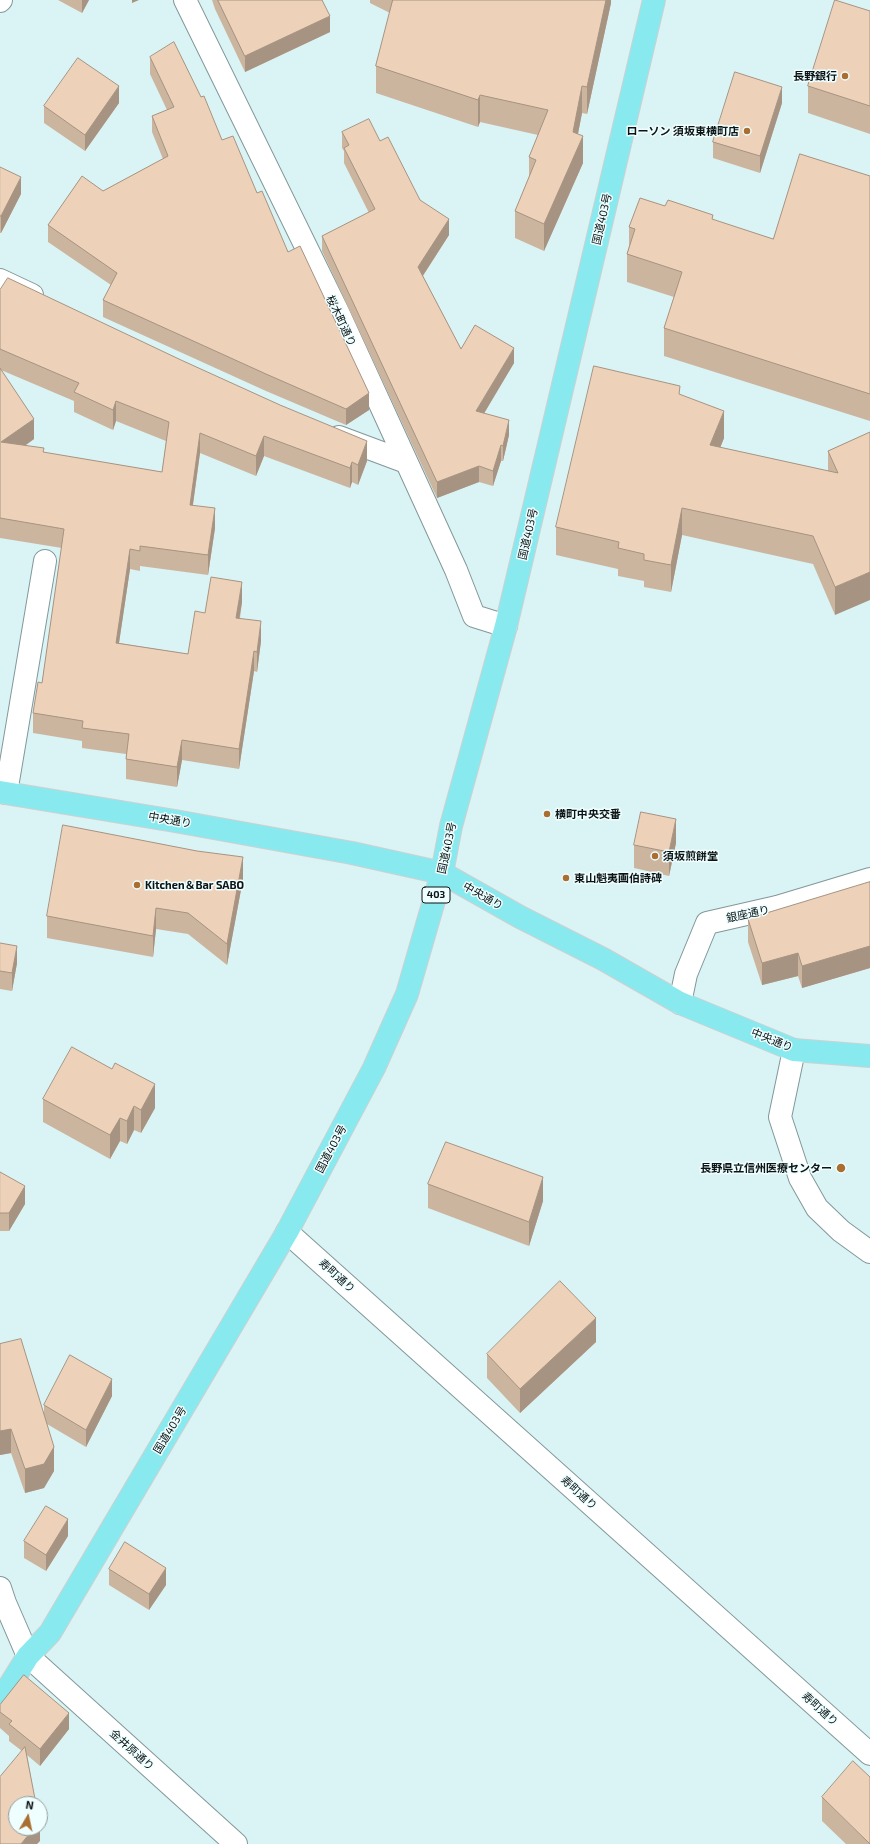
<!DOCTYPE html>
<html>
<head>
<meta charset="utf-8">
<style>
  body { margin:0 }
  #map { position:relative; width:870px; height:1844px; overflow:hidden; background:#daf3f4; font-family:"Exo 2",sans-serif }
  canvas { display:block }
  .north { position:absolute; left:8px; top:1796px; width:40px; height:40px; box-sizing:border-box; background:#effeff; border:1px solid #94a0a1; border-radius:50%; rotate:9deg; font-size:11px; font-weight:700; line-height:16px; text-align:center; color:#0b1314 }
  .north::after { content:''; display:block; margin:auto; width:14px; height:18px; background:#aa6f30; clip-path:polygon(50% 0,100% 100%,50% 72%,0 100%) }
</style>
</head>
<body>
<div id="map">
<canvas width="870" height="1844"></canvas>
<div class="north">N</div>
</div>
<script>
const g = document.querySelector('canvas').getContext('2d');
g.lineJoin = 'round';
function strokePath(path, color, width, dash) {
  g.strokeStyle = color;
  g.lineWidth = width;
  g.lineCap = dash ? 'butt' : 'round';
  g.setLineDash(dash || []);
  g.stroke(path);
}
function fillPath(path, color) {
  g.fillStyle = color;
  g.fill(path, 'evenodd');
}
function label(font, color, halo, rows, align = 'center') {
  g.font = font + ' "Exo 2","Noto Sans JP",sans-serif';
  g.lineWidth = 3;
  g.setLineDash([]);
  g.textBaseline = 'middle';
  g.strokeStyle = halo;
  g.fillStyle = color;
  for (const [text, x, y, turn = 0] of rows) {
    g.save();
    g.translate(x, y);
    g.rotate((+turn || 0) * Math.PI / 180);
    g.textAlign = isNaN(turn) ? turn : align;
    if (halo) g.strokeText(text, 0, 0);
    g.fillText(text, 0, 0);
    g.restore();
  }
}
const minor = new Path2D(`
  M 185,0 L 338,312 L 456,570 L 474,616 L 506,626
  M 0,280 L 32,295
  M 339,437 L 406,462
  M 6,793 L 45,561
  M 794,1050 L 780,1117 L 800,1178 L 817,1208 L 841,1231 L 870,1252`);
const tertiary = new Path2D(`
  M 0,1 L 1,0
  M 680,1003 L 686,974 L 707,923 L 777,907 L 870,879
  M 287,1232 L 870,1754
  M 0,1588 L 5,1603 L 28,1656 L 236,1844`);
const trunk = new Path2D(`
  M 0,792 L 175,821 L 352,853 L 442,873 L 520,917 L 603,959 L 680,1003 L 794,1050 L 870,1056
  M 0,1701 L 28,1656 L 50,1633 L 287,1232 L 374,1068 L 407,994 L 442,873 L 451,826 L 506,626 L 654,0`);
strokePath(minor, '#82989a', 24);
strokePath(tertiary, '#82989a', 24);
strokePath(trunk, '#ced0d0', 24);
strokePath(minor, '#fff', 22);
strokePath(tertiary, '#fff', 22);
strokePath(trunk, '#88eaef', 22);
fillPath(new Path2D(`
  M 58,0 L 89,0 L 82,13 Z
  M 212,0 L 322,0 L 330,32 L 245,72 L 215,9 Z
  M 370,0 L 611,0 L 611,3 L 587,114 L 582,113 L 578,134 L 583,163 L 544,251 L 515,238 L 515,211 L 529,177 L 529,157 L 538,135 L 480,122 L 478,127 L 376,93 L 376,66 L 390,13 L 370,3 Z
  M 870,11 L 870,134 L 808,113 L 808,86 Z
  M 150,57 L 222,140 L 257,193 L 288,252 L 369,410 L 346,425 L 266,391 L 103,317 L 103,300 L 111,285 L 48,242 L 48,225 L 103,191 L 163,159 L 152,132 L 152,116 L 167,110 L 150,74 Z
  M 119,103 L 85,151 L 44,123 L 44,106 Z
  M 782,103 L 760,173 L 713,158 L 713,142 Z
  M 342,132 L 380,141 L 420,200 L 449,235 L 423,276 L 461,349 L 514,363 L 484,413 L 509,435 L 503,461 L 501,461 L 493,486 L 479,482 L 437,498 L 322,251 L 322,236 L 369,213 L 344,163 L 344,151 L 342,148 Z
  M 0,167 L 21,194 L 1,233 L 0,233 Z
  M 870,176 L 870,421 L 664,356 L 664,328 L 674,297 L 627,282 L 627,254 L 629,246 L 629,227 L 665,206 L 713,220 L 773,239 Z
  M 0,290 L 367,461 L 358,485 L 352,482 L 350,488 L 264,456 L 256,476 L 200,453 L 193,505 L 215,528 L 208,575 L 140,566 L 140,571 L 130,569 L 119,643 L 188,654 L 205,613 L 242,602 L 240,618 L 261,641 L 257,672 L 254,671 L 239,769 L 182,760 L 177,787 L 126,779 L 126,754 L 82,748 L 82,741 L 33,733 L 33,713 L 42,683 L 62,548 L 0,538 ZM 1,370 L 74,401 L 74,412 L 113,430 L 116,421 L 166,441 L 162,472 L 44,453 L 25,446 L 34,439 Z
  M 680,394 L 724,438 L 720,448 L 828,471 L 828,451 L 870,432 L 835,615 L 813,564 L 682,535 L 671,592 L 644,587 L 644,581 L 618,576 L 618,569 L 556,555 L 556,527 Z
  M 676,843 L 669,876 L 634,868 L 634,845 Z
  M 243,879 L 227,965 L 188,934 L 156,929 L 153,957 L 47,938 L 47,916 Z
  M 870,882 L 870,968 L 802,988 L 798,976 L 762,985 L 748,942 L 748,919 Z
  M 0,943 L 17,963 L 12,991 L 0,989 Z
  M 43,1099 L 155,1108 L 141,1133 L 134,1130 L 127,1144 L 120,1141 L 110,1159 L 43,1122 Z
  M 0,1172 L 25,1204 L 9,1231 L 0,1231 Z
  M 428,1184 L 543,1201 L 529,1246 L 428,1208 Z
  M 596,1342 L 520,1413 L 487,1378 L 487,1354 Z
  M 0,1344 L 44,1413 L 44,1405 L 112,1396 L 86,1447 L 47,1424 L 54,1471 L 44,1488 L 25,1493 L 11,1453 L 0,1455 Z
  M 68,1536 L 46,1571 L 24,1558 L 24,1541 Z
  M 109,1569 L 166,1585 L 149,1610 L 109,1585 Z
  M 0,1705 L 69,1729 L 40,1766 L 27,1755 L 40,1828 L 40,1841 L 22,1751 L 9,1741 L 9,1736 L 0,1728 Z
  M 822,1797 L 870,1844 L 846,1844 L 822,1821 Z`), '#ccb59f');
fillPath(new Path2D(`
  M 82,0 L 89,0 L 82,13 Z
  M 132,0 L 139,0 L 132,3 Z
  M 606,0 L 611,0 L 611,3 L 587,114 L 587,87 Z
  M 330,16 L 330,32 L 245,72 L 245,56 Z
  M 119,86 L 119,103 L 85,151 L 85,135 Z
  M 582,86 L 582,113 L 573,159 L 573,132 Z
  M 782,87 L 782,103 L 760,173 L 760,156 Z
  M 480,95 L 480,122 L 478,127 L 478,100 Z
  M 583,136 L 583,163 L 544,251 L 544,224 Z
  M 21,177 L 21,194 L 1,233 L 1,216 Z
  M 449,219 L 449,235 L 418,283 L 418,267 Z
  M 514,348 L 514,363 L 476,427 L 476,411 Z
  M 369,393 L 369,410 L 346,425 L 346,409 Z
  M 116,401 L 116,421 L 113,430 L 113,410 Z
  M 724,411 L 724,438 L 710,473 L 710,445 Z
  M 34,419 L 34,439 L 1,462 L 1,442 Z
  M 509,420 L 509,435 L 503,461 L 503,446 Z
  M 200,433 L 200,453 L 190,525 L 190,505 Z
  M 264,436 L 264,456 L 256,476 L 256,456 Z
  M 367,441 L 367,461 L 358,485 L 358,465 Z
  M 501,445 L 501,461 L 493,486 L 493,471 Z
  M 352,462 L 352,482 L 350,488 L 350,468 Z
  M 479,466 L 479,482 L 437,498 L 437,482 Z
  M 215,508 L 215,528 L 208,575 L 208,555 Z
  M 682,508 L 682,535 L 671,592 L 671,565 Z
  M 130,549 L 130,569 L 116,663 L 116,643 Z
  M 870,572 L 870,600 L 835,615 L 835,587 Z
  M 242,582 L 242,602 L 236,638 L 236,618 Z
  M 261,621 L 261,641 L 257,672 L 257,652 Z
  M 254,651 L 254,671 L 239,769 L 239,749 Z
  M 182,740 L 182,760 L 177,787 L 177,767 Z
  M 676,819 L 676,843 L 669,876 L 669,852 Z
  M 243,857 L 243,879 L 227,965 L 227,944 Z
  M 156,908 L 156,929 L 153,957 L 153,936 Z
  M 17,946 L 17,963 L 12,991 L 12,973 Z
  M 870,946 L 870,968 L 802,988 L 802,966 Z
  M 798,953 L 798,976 L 762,985 L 762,963 Z
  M 155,1084 L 155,1108 L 141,1133 L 141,1110 Z
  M 134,1106 L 134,1130 L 127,1144 L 127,1121 Z
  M 120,1118 L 120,1141 L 110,1159 L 110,1135 Z
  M 543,1177 L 543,1201 L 529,1246 L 529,1222 Z
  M 25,1186 L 25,1204 L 9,1231 L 9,1213 Z
  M 596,1318 L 596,1342 L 520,1413 L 520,1389 Z
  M 112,1379 L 112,1396 L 86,1447 L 86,1430 Z
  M 11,1429 L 11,1453 L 0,1455 L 0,1431 Z
  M 54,1447 L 54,1471 L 44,1488 L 25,1493 L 25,1469 Z
  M 68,1519 L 68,1536 L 46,1571 L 46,1555 Z
  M 166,1568 L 166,1585 L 149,1610 L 149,1594 Z
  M 69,1713 L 69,1729 L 40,1766 L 40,1749 Z
  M 34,1828 L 40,1828 L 40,1841 L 37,1844 L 21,1844 Z`), '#a69382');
const building = new Path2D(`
  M 218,0 L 322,0 L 330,16 L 245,56 Z
  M 393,0 L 606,0 L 587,87 L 582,86 L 573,132 L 583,136 L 544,224 L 515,211 L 536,160 L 529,157 L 548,110 L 480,95 L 478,100 L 376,66 Z
  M 835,0 L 870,11 L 870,106 L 808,86 Z
  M 174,42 L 201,97 L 204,96 L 222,140 L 233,136 L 257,193 L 262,191 L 288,252 L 300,246 L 369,393 L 346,409 L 266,374 L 103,300 L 117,273 L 48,225 L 82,176 L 103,191 L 168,156 L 152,116 L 174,107 L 150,57 Z
  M 78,58 L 119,86 L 85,135 L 44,106 Z
  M 735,72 L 782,87 L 760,156 L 713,142 Z
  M 369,119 L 380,141 L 388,137 L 420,200 L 449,219 L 418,267 L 461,349 L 475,325 L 514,348 L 476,411 L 509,420 L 503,446 L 501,445 L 493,471 L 479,466 L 437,482 L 322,236 L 375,209 L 344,148 L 349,145 L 342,132 Z
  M 800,154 L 870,176 L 870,394 L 664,328 L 682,272 L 627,254 L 635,229 L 629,227 L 640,198 L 665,206 L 668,200 L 713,215 L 712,219 L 773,239 Z
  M 0,167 L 21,177 L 1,216 L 0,216 Z
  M 8,278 L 181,360 L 280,405 L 367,441 L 358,465 L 352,462 L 350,468 L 264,436 L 256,456 L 200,433 L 190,505 L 215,508 L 208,555 L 140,546 L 140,551 L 130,549 L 116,643 L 188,654 L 195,611 L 205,613 L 211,577 L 242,582 L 236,618 L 261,621 L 257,652 L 254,651 L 239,749 L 182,740 L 177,767 L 126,759 L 129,734 L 82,728 L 83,721 L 33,713 L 38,682 L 42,683 L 64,529 L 0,518 L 0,368 L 34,419 L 1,442 L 44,448 L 43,452 L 162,472 L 169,422 L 116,401 L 113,410 L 74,392 L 79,383 L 0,349 L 0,290 Z
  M 594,366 L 680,386 L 679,394 L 724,411 L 710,445 L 838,473 L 828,451 L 870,432 L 870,572 L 835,587 L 813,536 L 682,508 L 671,565 L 644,560 L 644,554 L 618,548 L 619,542 L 556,527 Z
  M 641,812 L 676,819 L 669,852 L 634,845 Z
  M 63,825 L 197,851 L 243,857 L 227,944 L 188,913 L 156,908 L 153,936 L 47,916 Z
  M 870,882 L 870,946 L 802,966 L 798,953 L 762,963 L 748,919 Z
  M 0,943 L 17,946 L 12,973 L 0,971 Z
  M 72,1047 L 112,1069 L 115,1063 L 155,1084 L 141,1110 L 134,1106 L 127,1121 L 120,1118 L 110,1135 L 43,1099 Z
  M 446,1142 L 543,1177 L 529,1222 L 428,1184 Z
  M 0,1172 L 25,1186 L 9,1213 L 0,1213 Z
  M 560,1281 L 596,1318 L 520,1389 L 487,1354 Z
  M 21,1339 L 54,1447 L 44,1464 L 25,1469 L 11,1429 L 0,1431 L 0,1344 Z
  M 70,1355 L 112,1379 L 86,1430 L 44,1405 Z
  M 46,1506 L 68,1519 L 46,1555 L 24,1541 Z
  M 125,1542 L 166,1568 L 149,1594 L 109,1569 Z
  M 24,1675 L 69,1713 L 40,1749 L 9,1724 L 12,1721 L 0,1712 L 0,1705 Z
  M 25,1747 L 36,1804 L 16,1804 L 16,1828 L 34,1828 L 21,1844 L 0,1844 L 0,1777 Z
  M 853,1761 L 870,1777 L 870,1844 L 822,1797 Z`);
fillPath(building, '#edd2b9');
strokePath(building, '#a69382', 1);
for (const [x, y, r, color] of [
  [845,76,4,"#aa6f30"],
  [747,131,4,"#aa6f30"],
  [547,814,4,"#aa6f30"],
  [655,856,4,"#aa6f30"],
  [566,878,4,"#aa6f30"],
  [137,885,4,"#aa6f30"],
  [841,1168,5,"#aa6f30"]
]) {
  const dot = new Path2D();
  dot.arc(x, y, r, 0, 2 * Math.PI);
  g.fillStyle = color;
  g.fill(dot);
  strokePath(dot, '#effeff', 1.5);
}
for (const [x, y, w] of [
  [436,895,28]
]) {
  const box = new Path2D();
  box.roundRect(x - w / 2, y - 8, w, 16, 3);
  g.fillStyle = '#effeff';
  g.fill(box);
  strokePath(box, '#0b1314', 1);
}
label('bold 10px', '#0b1314', null, [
  ["403",436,895]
]);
label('bold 11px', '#0b1314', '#effeff', [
  ["長野銀行",837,76,"right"],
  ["ローソン 須坂東横町店",739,131,"right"],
  ["横町中央交番",555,814],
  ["須坂煎餅堂",663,856],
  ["東山魁夷画伯詩碑",574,878],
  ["Kitchen＆Bar SABO",145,885],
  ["長野県立信州医療センター",832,1168,"right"]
], 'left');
label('11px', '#0b1314', '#effeff', [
  ["国道403号",602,219,-77],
  ["桜木町通り",341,321,65],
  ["国道403号",528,534,-77],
  ["中央通り",170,820,10],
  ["国道403号",447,848,-78],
  ["中央通り",483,896,30],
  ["銀座通り",748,914,-12],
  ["中央通り",772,1040,22],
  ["国道403号",331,1149,-62],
  ["寿町通り",337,1276,42],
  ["国道403号",170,1430,-59],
  ["寿町通り",579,1493,42],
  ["寿町通り",820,1709,42],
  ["金井原通り",132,1750,42]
]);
</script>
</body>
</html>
